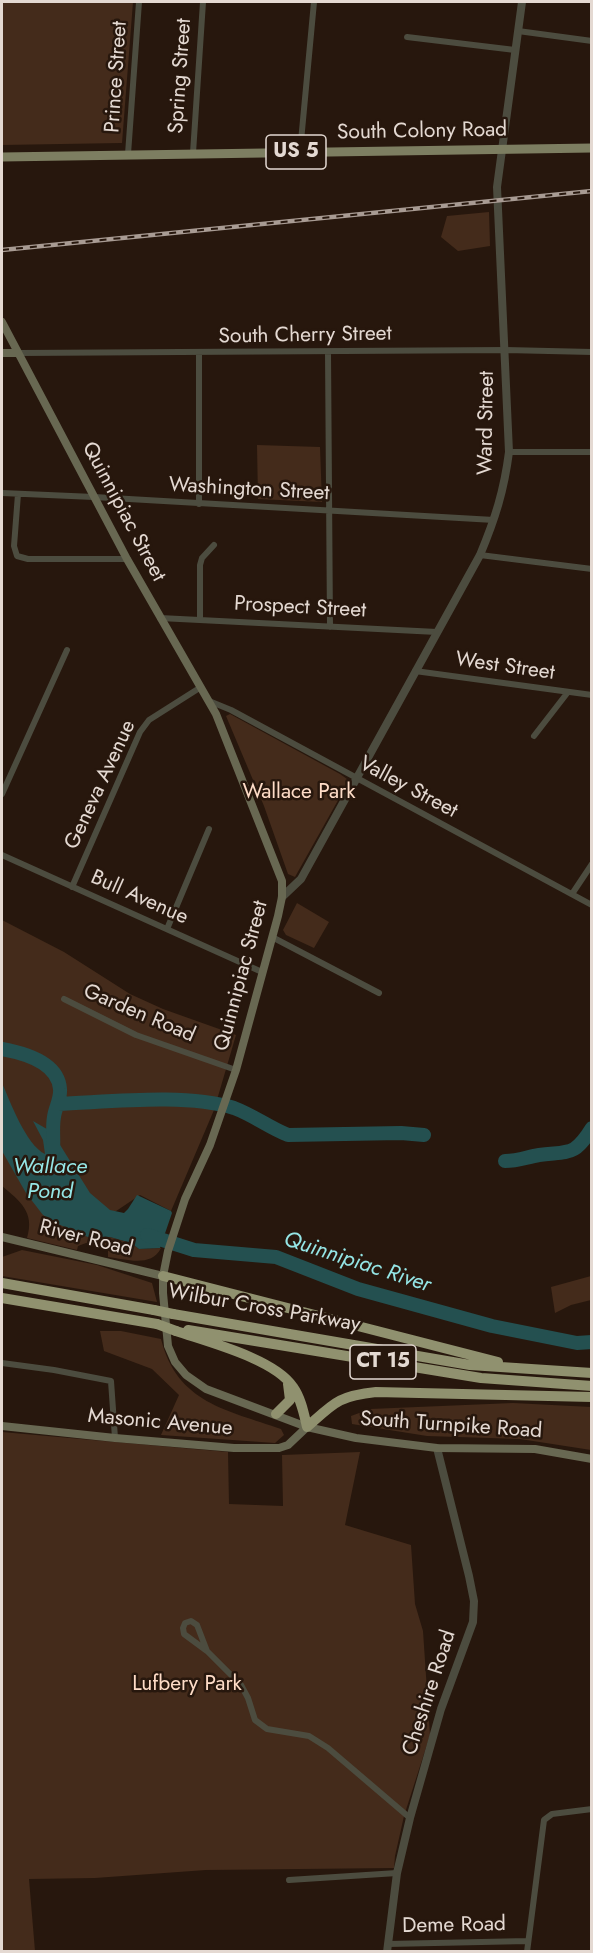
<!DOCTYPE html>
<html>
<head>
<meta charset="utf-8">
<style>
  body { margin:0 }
  #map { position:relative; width:593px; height:1953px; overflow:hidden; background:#27170d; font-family:Jost,sans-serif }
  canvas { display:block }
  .frame { position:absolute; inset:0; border:3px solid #e4d9d2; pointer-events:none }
</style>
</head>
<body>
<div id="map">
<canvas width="593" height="1953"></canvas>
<div class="frame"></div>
</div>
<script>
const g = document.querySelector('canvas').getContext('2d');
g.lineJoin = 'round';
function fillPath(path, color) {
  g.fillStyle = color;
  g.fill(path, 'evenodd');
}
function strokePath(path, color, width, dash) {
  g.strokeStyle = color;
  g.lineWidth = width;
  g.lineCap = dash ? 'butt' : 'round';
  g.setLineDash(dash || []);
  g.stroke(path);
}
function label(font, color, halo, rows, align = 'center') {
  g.font = font + ' Jost,sans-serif';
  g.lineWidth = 5;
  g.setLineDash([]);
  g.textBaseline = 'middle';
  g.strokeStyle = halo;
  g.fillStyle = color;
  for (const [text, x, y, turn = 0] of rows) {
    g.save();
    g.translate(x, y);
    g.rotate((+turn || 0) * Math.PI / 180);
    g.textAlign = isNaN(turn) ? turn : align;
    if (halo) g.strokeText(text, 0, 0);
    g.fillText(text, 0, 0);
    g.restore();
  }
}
fillPath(new Path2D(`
  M 2,2 L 133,2 L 122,143 L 2,145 Z
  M 489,212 L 490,246 L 458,251 L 441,237 L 447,216 Z
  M 257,445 L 320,447 L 322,502 L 258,499 Z
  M 230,714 L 340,774 L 347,779 L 346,786 L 295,877 L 288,874 L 264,806 L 226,716 Z
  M 297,903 L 329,922 L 314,948 L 286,935 L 283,930 Z
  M 2,920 L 64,952 L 130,994 L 163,1009 L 236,1035 L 214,1110 L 171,1211 L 140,1195 L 82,1234 L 90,1238 L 110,1237 L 131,1243 L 139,1249 L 161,1248 C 151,1268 126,1259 108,1257 L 108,1248 L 86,1243 L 78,1246 L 77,1250 L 27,1238 C 35,1212 20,1201 2,1186 Z
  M 22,1250 L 97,1265 L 152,1283 L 157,1302 L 2,1276 L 2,1257 Z
  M 591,1276 L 591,1300 L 571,1305 L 555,1313 L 551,1287 Z
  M 100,1331 L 121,1331 L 161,1339 C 177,1403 227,1410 281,1429 L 284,1435 L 275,1443 L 161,1435 L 179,1395 L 152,1369 L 104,1351 Z
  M 513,1403 L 591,1407 L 591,1450 L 520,1439 L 427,1436 L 352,1424 L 351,1416 L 370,1409 Z
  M 2,1432 L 228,1452 L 229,1504 L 283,1506 L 282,1455 L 360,1452 L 345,1525 L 411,1545 L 415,1604 L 423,1631 L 430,1735 L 404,1816 L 395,1856 L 394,1868 L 206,1870 L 95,1878 L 29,1879 L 35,1951 L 2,1951 Z`), '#442b1b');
fillPath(new Path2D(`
  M 2,1083 C 10,1101 26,1145 45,1154 L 43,1140 L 33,1121 L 52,1132 L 90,1193 L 110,1210 L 124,1213 L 128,1209 L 137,1195 L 171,1211 L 172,1213 L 160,1248 L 139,1249 L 131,1243 L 110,1237 L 90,1238 L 58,1224 L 43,1215 L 26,1193 L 2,1151 Z`), '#245050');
strokePath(new Path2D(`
  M 2,1049 C 24,1053 58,1062 60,1089 C 61,1099 55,1108 54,1117 C 52,1128 54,1139 53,1150
  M 58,1104 C 109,1102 186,1093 234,1108 C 253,1115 270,1128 288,1135 L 401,1133 L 424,1135
  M 505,1161 C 518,1161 527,1157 539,1155 C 569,1151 574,1157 592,1128
  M 147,1235 L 194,1250 L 276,1257 L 358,1289 L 492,1326 L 577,1343 L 592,1342`), '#245050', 14);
strokePath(new Path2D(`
  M 518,31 L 592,41
  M 407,37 L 515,50
  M 300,152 L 314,2
  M 193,153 L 203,2
  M 128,154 L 139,2
  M 328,352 L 330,627
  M 18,353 L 506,350 L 592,352
  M 199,353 L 199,504
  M 509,452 L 592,452
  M 2,493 L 94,497 L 494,520
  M 18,494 L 14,546 L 17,556 L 28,559 L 127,559
  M 480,555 L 592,569
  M 160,618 L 437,632
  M 200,619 L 200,565 L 202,558 L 214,545
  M 415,671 L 592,695
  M 209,701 L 231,710 L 592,905
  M 534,736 L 568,692
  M 2,794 L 67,650
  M 2,855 L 262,972
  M 72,887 L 140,732 L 149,720 L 201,687
  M 572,894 L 592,864
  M 167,929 L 209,829
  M 272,937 L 379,993
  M 64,999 L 136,1035 L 236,1070
  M 2,1363 L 54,1370 L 111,1381 L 115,1438
  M 207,1651 L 197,1625 L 191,1621 L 185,1623 L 183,1628 L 184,1634 L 207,1651 L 241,1685 L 248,1698 L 255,1720 L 267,1729 L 309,1736 L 328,1748 L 410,1818
  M 289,1880 L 397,1873
  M 388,1944 L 528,1941
  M 527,1952 L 544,1820 L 552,1814 L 592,1809`), '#4c4c3f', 6);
strokePath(new Path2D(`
  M 282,897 L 301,879 L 480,555 C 495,519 504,491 509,452 L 497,187 L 522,2
  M 387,1952 L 397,1873 L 410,1818 L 441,1709 L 473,1622 L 474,1601 L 469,1576 L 437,1448`), '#4c4c3f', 8);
strokePath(new Path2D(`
  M 2,322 L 127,559 L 216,714 L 282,881 L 282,897 L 278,916 L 236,1070 L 210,1145 L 185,1199 L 168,1251 L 163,1276 L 163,1293 L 168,1346 L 175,1362 L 186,1375 L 206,1389 L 307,1427 L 356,1438 L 437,1448 L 535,1449 L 592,1459
  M 2,353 L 18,353
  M 2,1237 L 163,1276
  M 2,1426 L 115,1438 L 234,1448 L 279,1448 L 288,1445 L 307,1427`), '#686852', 8);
strokePath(new Path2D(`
  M 2,157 L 592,148`), '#7d7e61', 9);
strokePath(new Path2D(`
  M 163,1276 L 498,1362
  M 2,1283 L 154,1310
  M 2,1298 L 157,1324
  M 173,1314 L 470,1365 L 592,1373
  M 188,1330 L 481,1378 L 592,1386
  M 176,1331 C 208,1342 275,1359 293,1387 C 301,1398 304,1414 307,1427 C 334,1403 338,1396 376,1392 L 592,1397
  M 276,1414 L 290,1400 L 288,1384`), '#90916f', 10);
const rail = new Path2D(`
  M 2,250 L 592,191`);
strokePath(rail, '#a89b93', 4.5);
strokePath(rail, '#27170d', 2, [7]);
strokePath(new Path2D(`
  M 154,1310 L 173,1314
  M 157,1324 L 176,1331`), '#90916f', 10);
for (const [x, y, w] of [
  [296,152,60],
  [383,1362,66]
]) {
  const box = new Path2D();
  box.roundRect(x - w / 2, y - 17, w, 34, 4.5);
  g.fillStyle = '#27170d';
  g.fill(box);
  strokePath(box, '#e4d9d2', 1.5);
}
label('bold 20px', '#e4d9d2', null, [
  ["US 5",296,152],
  ["CT 15",383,1362]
]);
label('21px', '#e4d9d2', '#27170d', [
  ["Spring Street",181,76,-86],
  ["Prince Street",117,77,-86],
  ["South Colony Road",422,132,-1],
  ["South Cherry Street",305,336,-1],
  ["Ward Street",487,423,-89],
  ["Washington Street",249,490,3],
  ["Quinnipiac Street",123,512,62],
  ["Prospect Street",300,608,3],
  ["West Street",505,667,8],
  ["Geneva Avenue",101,785,-65],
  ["Valley Street",408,788,28],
  ["Bull Avenue",139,898,24],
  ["Quinnipiac Street",242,976,-75],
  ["Garden Road",139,1014,23],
  ["River Road",86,1239,14],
  ["Wilbur Cross Parkway",264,1309,10],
  ["Masonic Avenue",160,1423,5],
  ["South Turnpike Road",451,1426,4],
  ["Cheshire Road",430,1693,-72],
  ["Deme Road",454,1926,-1]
]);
label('21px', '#fedcc7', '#27170d', [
  ["Wallace Park",299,793],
  ["Lufbery Park",187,1685]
]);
label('italic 22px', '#95e6e6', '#27170d', [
  ["Wallace",50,1168],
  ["Pond",50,1193],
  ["Quinnipiac River",357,1263,18]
]);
</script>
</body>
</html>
